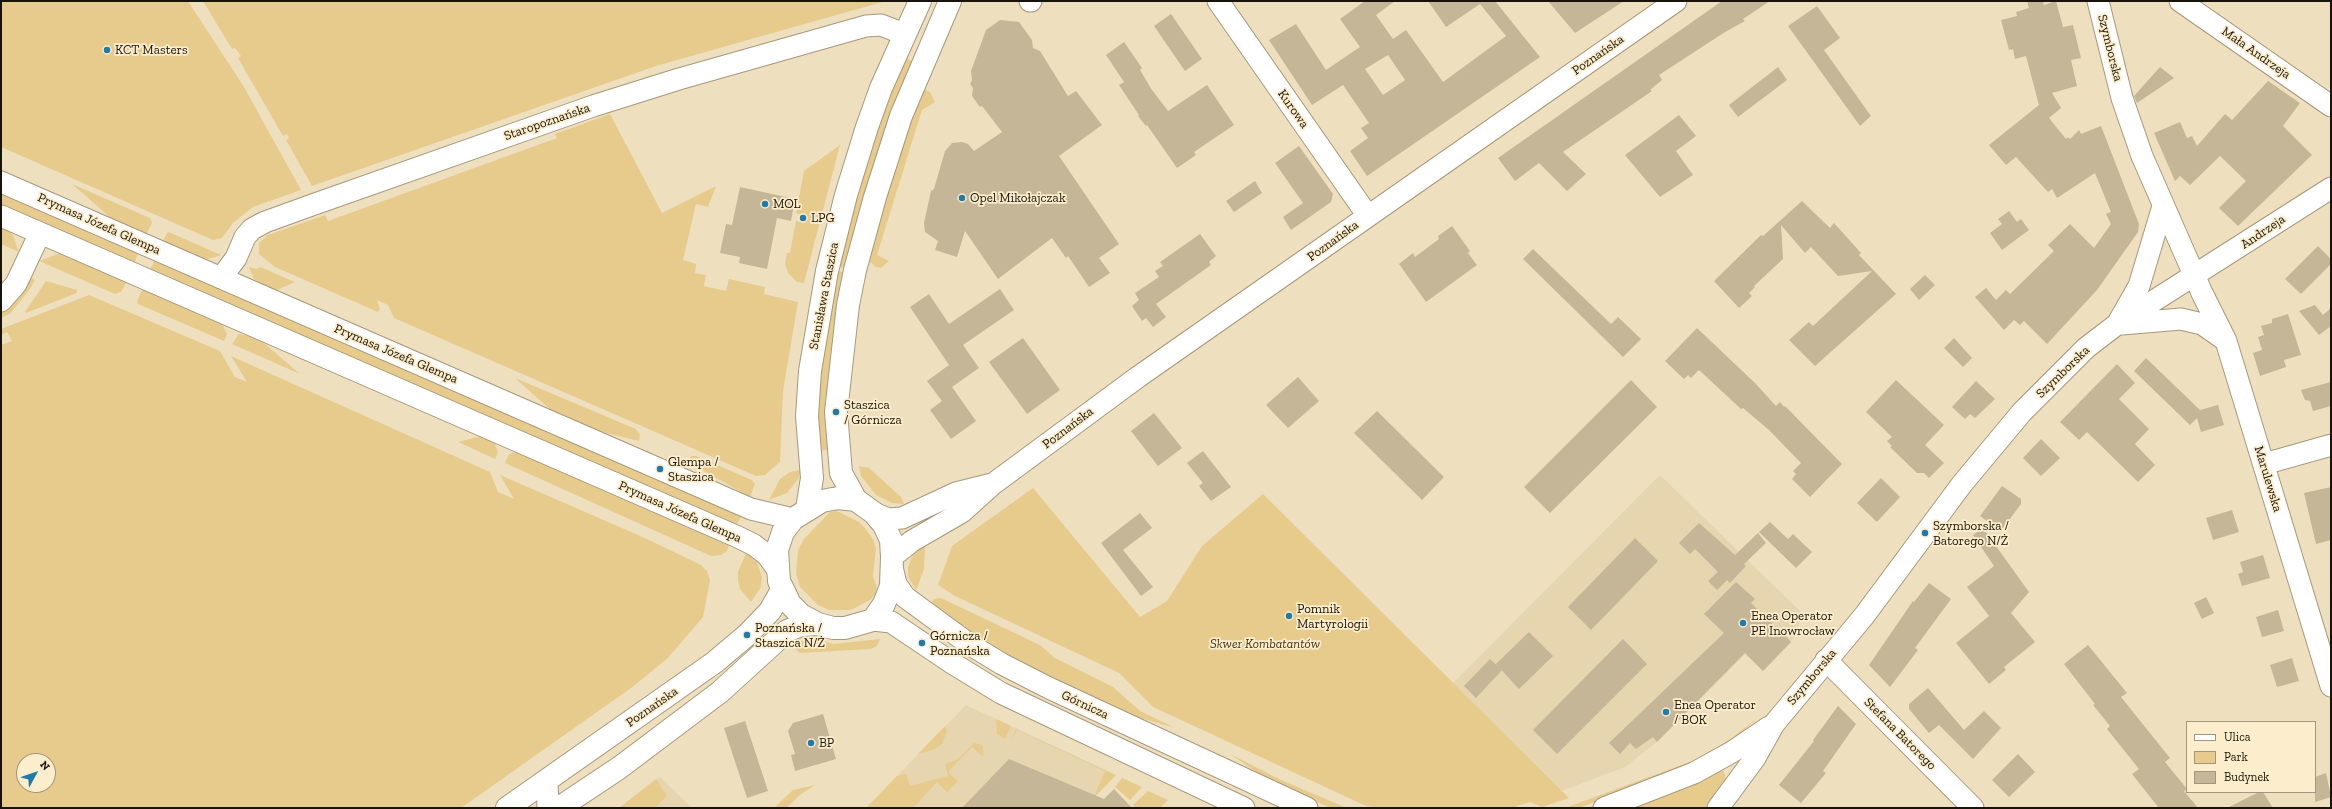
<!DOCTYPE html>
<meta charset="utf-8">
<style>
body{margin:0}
#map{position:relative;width:2332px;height:809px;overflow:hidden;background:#eee0bf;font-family:"Zilla Slab",serif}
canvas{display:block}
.frame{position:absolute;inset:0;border:2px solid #181308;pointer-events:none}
.legend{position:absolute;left:2186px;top:721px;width:130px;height:72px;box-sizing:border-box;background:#fcedcc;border:1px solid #a1967e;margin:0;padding:5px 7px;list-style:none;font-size:12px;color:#181308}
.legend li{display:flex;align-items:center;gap:8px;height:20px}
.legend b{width:20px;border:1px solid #a1967e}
.north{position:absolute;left:16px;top:753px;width:40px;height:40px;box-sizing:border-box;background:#fcedcc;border:1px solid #a1967e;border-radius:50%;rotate:50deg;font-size:11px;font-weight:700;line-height:16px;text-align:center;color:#181308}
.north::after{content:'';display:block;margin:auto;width:14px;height:18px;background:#217ba9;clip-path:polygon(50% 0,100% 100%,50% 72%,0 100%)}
</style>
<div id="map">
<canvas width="2332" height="809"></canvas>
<div class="frame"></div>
<ul class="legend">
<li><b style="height:5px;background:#fff"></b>Ulica</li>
<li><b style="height:11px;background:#e6cb8d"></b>Park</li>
<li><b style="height:11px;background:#c4b697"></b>Budynek</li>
</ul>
<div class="north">N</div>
</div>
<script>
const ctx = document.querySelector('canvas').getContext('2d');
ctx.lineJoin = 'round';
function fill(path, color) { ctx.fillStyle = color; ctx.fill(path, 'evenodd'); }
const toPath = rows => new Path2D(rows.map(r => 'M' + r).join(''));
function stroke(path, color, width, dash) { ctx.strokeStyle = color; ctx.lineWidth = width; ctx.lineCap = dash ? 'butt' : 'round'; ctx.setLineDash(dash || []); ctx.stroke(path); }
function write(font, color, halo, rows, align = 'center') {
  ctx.font = font + ' "Zilla Slab",serif'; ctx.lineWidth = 3.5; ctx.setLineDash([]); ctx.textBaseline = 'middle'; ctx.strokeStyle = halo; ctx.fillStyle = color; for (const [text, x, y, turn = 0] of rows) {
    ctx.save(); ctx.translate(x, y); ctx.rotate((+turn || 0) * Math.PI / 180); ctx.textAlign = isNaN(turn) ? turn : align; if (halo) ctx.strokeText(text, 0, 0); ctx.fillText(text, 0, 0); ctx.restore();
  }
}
fill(toPath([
 [1660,475,1803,614,1791,642,1763,671,1745,654,1657,742,1625,767,1562,791,1453,683],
 [966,705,1116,775,1084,808,866,808],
 [660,777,692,808,619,808]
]), '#e6d5ae');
fill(toPath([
 [1,1,188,1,244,87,301,190,253,207,233,223,222,238,213,240,1,147],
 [203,1,886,1,656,66,312,186,286,140,289,138,287,134,283,136,238,58,241,56,235,48,232,49],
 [905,57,913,62,847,269,837,266,862,176,888,99],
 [926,90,930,92,935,102,922,110,877,255,889,261,881,268,876,267,868,260,885,199,921,92],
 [610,114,662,213,716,186,708,207,696,204,683,260,696,264,695,273,706,275,704,286,726,291,729,279,765,287,764,294,798,302,783,391,780,462,765,475,756,476,394,318,388,305,377,300,380,309,378,312,275,267,259,254,259,243,268,235,325,215,328,221,557,138,555,134],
 [840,145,804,283,797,282,788,273,785,263,787,253,790,253,796,221,805,223,807,216,796,213,804,171],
 [72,184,150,218,152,223,146,235,112,219],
 [1,192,139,252,134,264,1,205],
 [1,226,8,230,13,235,19,252,1,244],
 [168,232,171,233,221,255,208,259,200,258,162,242],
 [61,253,127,281,121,292,115,294,39,261],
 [155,259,741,516,736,527,150,270],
 [249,267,257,269,260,267,295,282,275,291,254,279],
 [837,271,845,272,828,450,818,451,817,408,820,357],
 [29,277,35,280,30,289,11,313,1,318,1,310],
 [46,281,77,290,77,293,26,313,25,312],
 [143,288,221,322,227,334,224,341,138,304,137,301],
 [89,295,220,351,235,377,247,382,231,356,490,472,498,492,514,499,500,475,645,538,701,565,707,571,710,580,703,617,668,658,631,688,461,808,1,808,1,345,12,341,7,332,1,335,1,329],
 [24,761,48,761,48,785,24,785],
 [239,334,258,338,300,374,232,344],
 [515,378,636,429,640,435,639,441,602,432,552,411],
 [481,436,495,444,498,452,495,459,458,442],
 [516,452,523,452,729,544,727,551,721,555,711,556,505,463,509,454],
 [691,456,696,456,752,480,755,484,750,497,688,462],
 [859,466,869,468,901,497,904,504,892,503,876,495,861,476],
 [800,470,799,478,787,493,769,500,780,479,790,472],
 [1033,488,1140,617,1167,601,1202,546,1263,494,1569,798,1542,807,1530,802,1517,806,1516,808,1379,808,1366,806,1153,707,1119,673,955,596,938,585,952,546],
 [837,511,859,522,865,528,873,539,876,549,873,576,877,589,875,595,870,600,851,610,829,610,818,605,800,587,796,574,798,550,804,539,830,512],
 [925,546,924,569,916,591,908,576,908,567,915,550],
 [746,553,757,562,762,577,761,587,751,602,740,589,738,581,738,572],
 [941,598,1040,645,1055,658,1113,687,1140,711,1175,728,1130,715,1006,655,973,635,930,604,934,599],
 [812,639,834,644,880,639,877,646,871,649,799,653,791,643],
 [1761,715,1731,741,1696,762,1579,808,1565,808,1695,760,1729,740],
 [996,719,1011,726,1005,739,997,734],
 [945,726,947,731,942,744,933,750,918,754],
 [1016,729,1116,775,1084,808,1094,796,1105,771,1017,730,1011,742],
 [974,743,982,745,984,754,982,756,972,747,948,772,958,781,947,792,937,782,913,808,866,808,897,776,906,774,910,786,948,776,945,764,958,759],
 [1230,754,1281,780,1347,808,1331,808,1300,795,1268,780],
 [1719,770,1724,771,1726,779,1707,808,1630,808],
 [1122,778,1142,787,1130,800,1115,787],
 [656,779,667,796,655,808,619,808],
 [815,785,800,795,786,808,774,808,793,790],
 [1148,791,1168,800,1160,808,1136,808,1133,805]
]), '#e6cb8d');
fill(toPath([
 [1365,1,1395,1,1376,15,1393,39,1406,30,1443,82,1506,36,1480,4,1446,27,1428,1,1495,1,1540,57,1367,176,1350,151,1368,138,1361,128,1369,123,1343,85,1312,105,1269,40,1296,24,1326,70,1360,47,1340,19],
 [1388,55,1405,80,1383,95,1365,69],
 [1548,1,1624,1,1575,33],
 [1722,1,1770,1,1743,19,1745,21,1725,32,1659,75,1662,80,1650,90,1652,91,1563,152,1586,174,1567,191,1539,163,1515,181,1498,158],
 [2027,1,2043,1,2044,5,2056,1,2063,27,2073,25,2081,58,2071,60,2077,86,2052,93,2061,108,2049,118,2066,139,2068,137,2070,139,2079,130,2081,134,2101,126,2139,224,2138,232,2097,290,2047,344,2024,321,2020,325,2014,320,2004,330,1975,297,1986,288,1996,300,2006,290,2010,294,2054,251,2048,245,2070,224,2094,248,2111,224,2106,214,2111,212,2095,173,2057,198,2052,189,2048,192,2016,157,2006,165,1989,145,2039,105,2026,56,2015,59,2013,49,2009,50,2001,20,2017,16,2016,12,2029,8],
 [1817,6,1840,38,1824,50,1871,116,1860,126,1788,26],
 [1171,14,1202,59,1185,71,1154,26],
 [1000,20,1019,22,1032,40,1033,48,1040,51,1068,96,1076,91,1102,125,1059,156,1119,244,1099,258,1110,273,1089,287,1068,256,1066,258,1052,238,998,279,965,231,957,257,935,250,938,241,925,232,924,223,931,191,934,189,945,151,952,143,962,142,968,144,974,151,1002,132,982,106,980,107,972,96,973,88,970,84,972,80,971,71,986,30],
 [1124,42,1142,68,1140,70,1152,90,1168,111,1207,85,1234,125,1194,152,1196,155,1177,168,1147,125,1146,126,1138,116,1139,115,1119,85,1124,82,1106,55],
 [1778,67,1787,80,1738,117,1729,105],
 [2160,67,2174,78,2137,103,2134,96],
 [2268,81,2300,103,2283,126,2312,155,2238,226,2219,208,2246,181,2220,156,2190,185,2180,176,2175,181,2154,133,2180,122,2187,138,2192,136,2197,146,2225,114,2232,120],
 [1679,115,1696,136,1676,151,1693,175,1660,197,1625,155],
 [1299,146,1333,194,1331,202,1291,230,1283,217,1303,203,1275,163],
 [1255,181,1262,193,1234,212,1226,201],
 [740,187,795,199,791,221,777,218,767,269,739,263,740,257,720,253,726,224,732,225],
 [1802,201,1830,228,1834,223,1861,253,1859,255,1896,294,1815,366,1789,340,1809,322,1813,326,1872,271,1838,276,1811,247,1805,253,1781,225,1783,259,1754,286,1755,287,1749,293,1752,296,1739,308,1714,281,1761,235,1763,236],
 [2009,211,2017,222,2021,219,2029,230,2002,250,1990,233,2002,224,1998,219],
 [1452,226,1470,251,1468,253,1477,265,1426,302,1399,264,1413,253,1415,257,1439,239,1438,236],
 [1200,234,1216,256,1209,262,1211,265,1156,304,1166,317,1153,327,1146,318,1142,321,1132,306,1139,300,1135,293,1159,277,1155,271,1163,266,1160,262],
 [2318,246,2331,259,2331,264,2301,294,2285,279],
 [1533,249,1611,324,1618,317,1641,339,1623,357,1523,259],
 [1925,275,1935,285,1919,300,1910,289],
 [1000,289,1014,310,963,345,979,368,952,387,976,421,951,439,930,410,942,401,927,381,949,365,910,307,929,294,949,324],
 [2315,305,2323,315,2331,308,2331,326,2319,335,2299,311],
 [2288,314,2301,355,2284,360,2286,367,2260,376,2253,353,2262,350,2258,337,2264,335,2261,326,2272,323,2272,319],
 [1697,328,1756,384,1776,406,1780,402,1784,407,1785,406,1842,464,1810,497,1792,479,1796,474,1793,471,1801,463,1769,430,1743,408,1741,409,1699,370,1691,378,1688,375,1684,379,1665,361],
 [1023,338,1060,390,1027,414,989,362],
 [1954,338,1972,358,1963,367,1944,348],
 [2146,358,2200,410,2218,405,2224,425,2201,432,2197,418,2190,425,2134,371],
 [2117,364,2135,383,2119,399,2149,429,2135,444,2155,465,2138,482,2087,432,2079,440,2060,422],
 [1298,377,1319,401,1288,428,1266,405],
 [1631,380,1657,407,1550,513,1524,487],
 [1896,380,1944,425,1925,445,1944,463,1929,478,1924,473,1917,473,1890,447,1892,446,1887,441,1892,437,1866,412],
 [1976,381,1995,399,1975,418,1970,414,1965,419,1952,407],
 [2331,382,2331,406,2313,411,2310,401,2305,400,2301,390],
 [1377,411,1444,477,1422,500,1354,433],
 [1154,413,1182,448,1158,466,1131,431],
 [2041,439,2060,458,2041,476,2023,458],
 [1203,451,1231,487,1211,501,1199,486,1203,483,1187,463],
 [1881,478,1900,497,1877,522,1857,503],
 [2002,486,2021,499,2021,504,2001,531,1980,516],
 [2331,487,2331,540,2316,544,2304,493],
 [2232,510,2239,532,2213,540,2206,518],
 [1140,513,1152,528,1123,550,1153,587,1141,596,1101,543],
 [1770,522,1788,539,1793,534,1812,552,1796,568,1759,532],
 [1699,523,1735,555,1758,533,1766,543,1744,564,1746,566,1730,583,1727,580,1717,590,1708,581,1718,572,1695,549,1690,554,1679,543],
 [1983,528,2029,592,2011,613,2035,642,2004,667,2006,670,1989,684,1956,643,1989,616,1967,587,1994,566,1973,535],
 [1635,538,1658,561,1591,630,1568,607],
 [2263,555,2270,578,2242,586,2238,574,2243,572,2240,562],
 [1736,582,1755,599,1751,603,1791,642,1763,671,1745,653,1657,742,1653,737,1636,749,1630,743,1620,754,1609,743,1724,633,1704,614],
 [1929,583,1951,599,1915,648,1918,650,1890,687,1869,665,1913,601,1914,602],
 [2206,597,2214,613,2202,619,2194,603],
 [2278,610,2284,631,2262,637,2256,617],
 [1529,632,1553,656,1519,689,1496,664],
 [1623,639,1647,664,1557,754,1533,730],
 [2088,645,2127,693,2121,697,2170,758,2165,762,2187,789,2184,791,2198,808,2159,808,2132,774,2139,769,2107,729,2110,726,2093,705,2095,704,2064,664],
 [2292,658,2299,681,2277,687,2270,665],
 [1490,659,1502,670,1476,698,1464,686],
 [1928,688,1964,730,1984,711,2001,728,1973,759,1939,725,1929,733,1909,709,1909,704],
 [1838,706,1856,724,1823,771,1826,773,1801,803,1779,785,1814,741,1813,740],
 [823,714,836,759,795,771,791,755,795,754,788,731,793,723],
 [745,721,768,791,747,798,724,728],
 [2018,754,2035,772,2009,797,1992,780],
 [1009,759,1104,799,1114,789,1132,808,962,808],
 [2326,773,2331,797,2315,802,2315,777],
 [2259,792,2263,792,2273,808,2227,808]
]), '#c4b697');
const minor = toPath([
 [1030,1,1031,1],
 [1218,1,1368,216],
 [2098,1,2122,98,2142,156,2202,293,2226,341,2331,686],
 [2180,1,2331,106],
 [1,182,751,509,793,519],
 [1,216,738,537,754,545,767,555,778,570],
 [221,278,236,258,245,237,252,229,265,222,312,205,593,106,679,79,866,26,881,25,904,34],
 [1,301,16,284,40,233],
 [2119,321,2139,286,2163,206],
 [2122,324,2181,319,2202,324,2225,340],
 [2264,464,2331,445],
 [874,513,888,519,902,518,956,493,992,484],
 [892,557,912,541,962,512,993,484,1138,377,1676,1],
 [892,567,896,584,905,597,969,644,1002,664,1049,688,1307,808],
 [873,620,891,622,952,663,1001,693,1244,808],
 [1826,660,1973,808],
 [547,780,548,808],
 [1604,808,1694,773,1732,752,1769,727],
 [1718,808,1755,758,1774,724,1864,616,1962,484,2022,412,2086,348,2116,325,2331,188]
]);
const major = toPath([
 [838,498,856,500,874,513,884,525,891,540,892,557,891,586,884,604,873,620,845,628,833,628,818,624,801,615,790,604,779,581,777,550,783,532,793,519,822,501,838,498],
 [856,500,841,473,836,412,848,305,855,270,875,197,901,116,950,1],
 [807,509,812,478,807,416,810,371,827,271,846,195,867,127,881,88,920,1],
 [507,808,715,662,747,635,770,611,782,590],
 [559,808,619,768,720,692,787,631,801,625,818,624]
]);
stroke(minor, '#a6987a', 23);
stroke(major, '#a6987a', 24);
stroke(minor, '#fff', 21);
stroke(major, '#fff', 22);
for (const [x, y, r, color] of [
 [107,50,4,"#217ba9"],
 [962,198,4,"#217ba9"],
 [765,204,4,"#217ba9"],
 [803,218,4,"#217ba9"],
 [836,412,4,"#217ba9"],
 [660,469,4,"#217ba9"],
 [1925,533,4,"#217ba9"],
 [1289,616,4,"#217ba9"],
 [1743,623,4,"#217ba9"],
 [747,635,4,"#217ba9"],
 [922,643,4,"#217ba9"],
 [1666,712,4,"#217ba9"],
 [811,743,4,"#217ba9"]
]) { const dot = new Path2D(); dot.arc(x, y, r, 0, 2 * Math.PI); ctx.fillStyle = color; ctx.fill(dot); stroke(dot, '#fcedcc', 1.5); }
write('13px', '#181308', '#fcedcc', [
 ["Szymborska",2110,48,76],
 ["Mała Andrzeja",2256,53,35],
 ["Poznańska",1598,55,-35],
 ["Kurowa",1293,109,55],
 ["Staropoznańska",547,122,-19],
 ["Prymasa Józefa Glempa",99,224,24],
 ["Andrzeja",2263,232,-34],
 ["Poznańska",1333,241,-36],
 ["Stanisława Staszica",824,296,-79],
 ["Prymasa Józefa Glempa",396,354,23],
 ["Szymborska",2063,372,-44],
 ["Poznańska",1068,428,-37],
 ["Marulewska",2268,479,73],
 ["Prymasa Józefa Glempa",680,512,24],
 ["Szymborska",1812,677,-50],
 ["Górnicza",1085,705,25],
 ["Poznańska",652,707,-35],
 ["Stefana Batorego",1900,734,45]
]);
write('13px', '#181308', '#fcedcc', [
 ["KCT Masters",115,50],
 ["Opel Mikołajczak",970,198],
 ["MOL",773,204],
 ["LPG",811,218],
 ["Staszica",844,405],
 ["/ Górnicza",844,420],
 ["Glempa /",668,462],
 ["Staszica",668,477],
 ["Szymborska /",1933,526],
 ["Batorego N/Ż",1933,541],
 ["Pomnik",1297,609],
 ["Martyrologii",1297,624],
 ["Enea Operator",1751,616],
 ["PE Inowrocław",1751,631],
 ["Poznańska /",755,628],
 ["Staszica N/Ż",755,643],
 ["Górnicza /",930,636],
 ["Poznańska",930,651],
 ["Enea Operator",1674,705],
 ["/ BOK",1674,720],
 ["BP",819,743]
], 'left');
write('italic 13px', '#413310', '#fcedcc', [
 ["Skwer Kombatantów",1265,644]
]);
</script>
